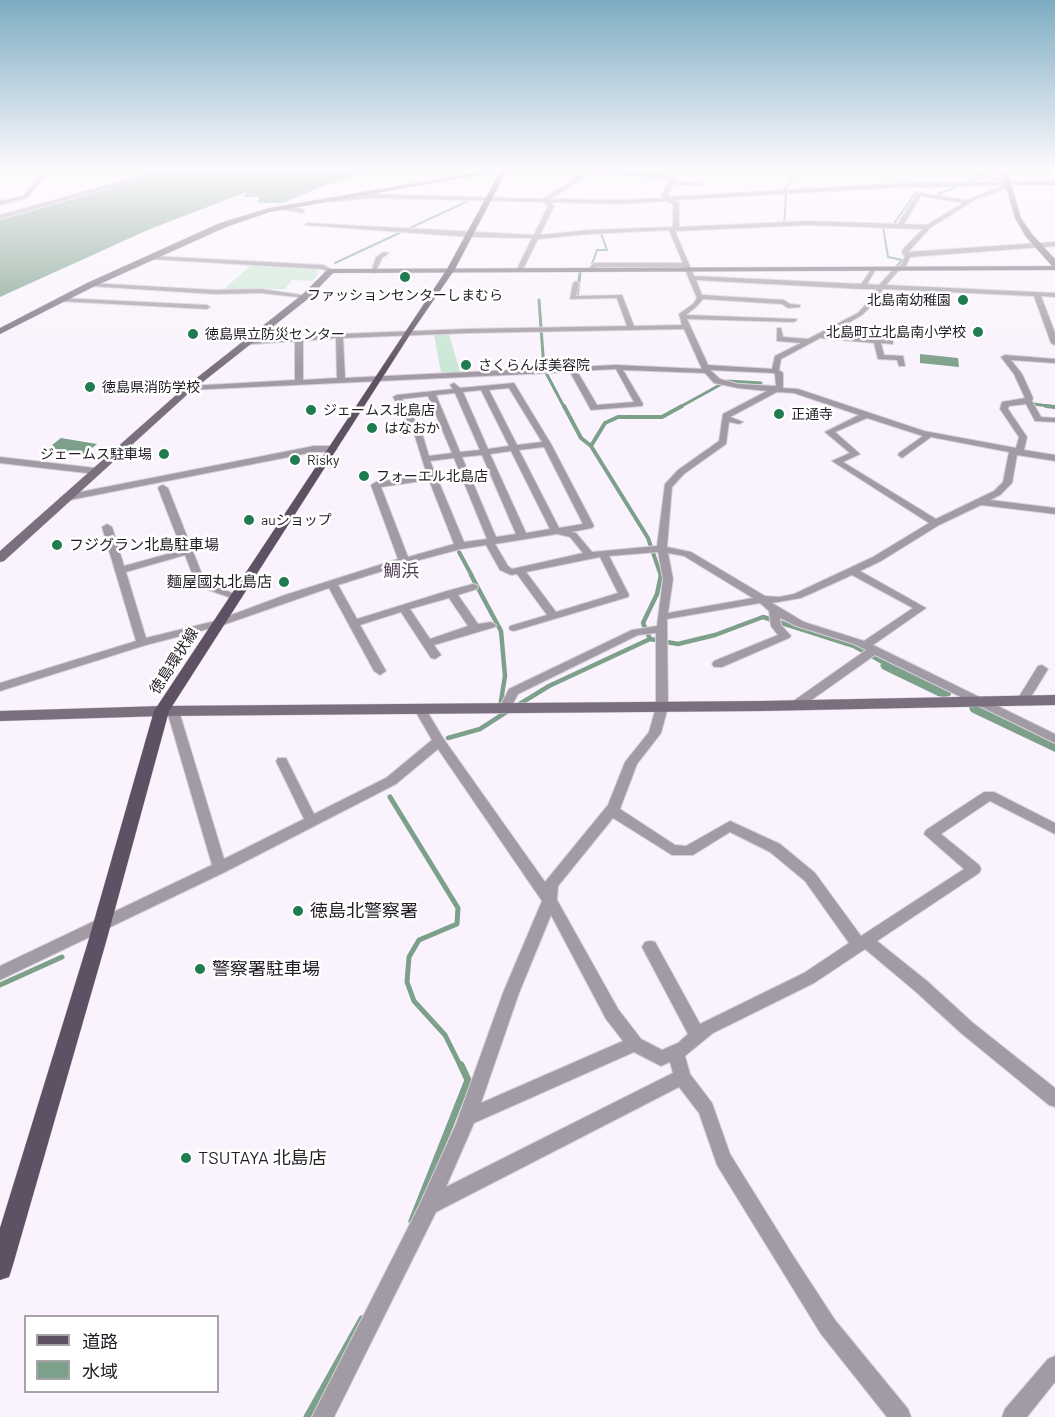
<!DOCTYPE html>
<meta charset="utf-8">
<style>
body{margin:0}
#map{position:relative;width:1055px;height:1417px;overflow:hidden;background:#faf3fd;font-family:Barlow,"Noto Sans JP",sans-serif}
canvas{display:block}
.legend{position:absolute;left:24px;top:1315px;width:195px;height:78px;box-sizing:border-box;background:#fff;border:2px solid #a6a4a7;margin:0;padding:8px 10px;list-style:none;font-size:18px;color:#211b23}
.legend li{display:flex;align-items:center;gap:12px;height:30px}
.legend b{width:30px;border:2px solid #a6a4a7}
</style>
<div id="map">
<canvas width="1055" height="1417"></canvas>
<ul class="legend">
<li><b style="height:8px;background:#5e5163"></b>道路</li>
<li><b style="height:16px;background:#7da08a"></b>水域</li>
</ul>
</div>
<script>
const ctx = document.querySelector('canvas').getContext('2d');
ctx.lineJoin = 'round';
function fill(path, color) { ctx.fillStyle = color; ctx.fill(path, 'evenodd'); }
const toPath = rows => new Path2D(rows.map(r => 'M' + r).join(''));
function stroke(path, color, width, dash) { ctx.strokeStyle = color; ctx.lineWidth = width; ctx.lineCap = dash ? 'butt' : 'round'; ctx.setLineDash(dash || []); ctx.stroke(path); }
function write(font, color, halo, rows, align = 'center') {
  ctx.font = font + ' Barlow,"Noto Sans JP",sans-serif'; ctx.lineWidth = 5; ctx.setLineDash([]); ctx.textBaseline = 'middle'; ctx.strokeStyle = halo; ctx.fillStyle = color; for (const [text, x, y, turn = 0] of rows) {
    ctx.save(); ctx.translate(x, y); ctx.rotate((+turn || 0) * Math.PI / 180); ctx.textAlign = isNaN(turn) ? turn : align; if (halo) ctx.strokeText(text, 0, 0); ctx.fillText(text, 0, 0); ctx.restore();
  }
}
fill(toPath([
 [250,266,307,267,318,271,318,275,312,281,292,280,285,289,224,289],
 [449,334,460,372,441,372,434,335]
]), '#c8e7d4');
fill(toPath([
 [173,170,374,170,320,187,283,203,264,203,257,202,260,197,243,197,247,192,150,229,0,297,0,220],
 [920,354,958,358,959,367,920,363],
 [61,438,97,444,85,454,48,448]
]), '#7da08a');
stroke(toPath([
 [938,194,984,176,955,170],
 [780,223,784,223,786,198,784,190,798,170],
 [335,263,468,201],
 [592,264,597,250,607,250,601,233],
 [896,267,902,260,888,257,883,227,891,228,916,192,931,195]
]), '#7da08a', 2);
stroke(toPath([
 [577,297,580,273],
 [539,300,544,369,564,407],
 [1034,404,1055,407],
 [680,407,727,381,761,383]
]), '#7da08a', 3);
stroke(toPath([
 [564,406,581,438,591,446],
 [1046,406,1055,407],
 [459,552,472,576],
 [661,576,648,538,591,446,605,423,618,417,662,417,682,406]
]), '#7da08a', 4);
stroke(toPath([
 [471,575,501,631,505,676,500,707],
 [650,639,678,644,715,635,763,617,854,646,888,665],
 [518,705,549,686,650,639,643,623,657,594,661,575],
 [448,738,480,729,508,711]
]), '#7da08a', 4.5);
stroke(toPath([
 [390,797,458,908,457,924,419,940,409,957,407,982,414,1001,445,1035,461,1067],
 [0,985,62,957]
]), '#7da08a', 5);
stroke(toPath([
 [412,1221,468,1080,461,1065],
 [307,1417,362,1319]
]), '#7da08a', 7);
fill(toPath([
 [888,660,950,688,952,692,950,696,944,697,938,696,882,669,880,665,888,660],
 [977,702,1055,739,1055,752,971,712,969,708,971,704,977,702]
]), '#7da08a');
const street = toPath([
 [0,170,26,170,0,172,0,170],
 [46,170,51,170,27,198,0,205,0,201,23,196,46,170],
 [163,170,171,170,0,219,0,215,163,170],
 [506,170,516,170,503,173,501,172,506,170],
 [564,170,673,175,676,177,674,181,703,184,700,186,673,184,668,195,669,197,885,184,1055,181,1055,185,1010,185,1010,187,976,199,930,228,908,252,1055,242,1055,246,910,257,905,268,898,271,886,285,1055,293,1055,297,1041,296,1055,333,1055,345,1051,343,1034,296,883,289,873,304,862,315,827,335,893,340,893,344,881,343,884,355,903,356,905,366,899,366,897,360,878,359,874,343,820,338,781,359,779,370,783,373,783,388,798,389,924,431,1016,448,1019,437,1000,409,1002,402,1025,398,1014,374,1001,357,1005,355,1055,359,1055,363,1011,360,1022,374,1033,398,1032,401,1041,417,1055,418,1055,422,1035,421,1026,404,1009,406,1008,409,1027,437,1024,450,1055,455,1055,461,1017,455,1012,483,1000,495,990,500,1055,508,1055,514,981,505,939,525,881,561,860,571,926,608,873,645,1055,734,1055,743,875,655,800,708,792,708,790,705,792,702,866,650,854,644,796,626,780,618,781,625,791,636,789,638,722,667,714,667,712,664,714,661,778,635,771,626,769,611,760,603,667,619,668,707,661,733,637,764,620,809,675,845,686,846,730,821,780,844,815,873,861,936,964,869,924,834,926,830,984,792,994,792,1055,823,1055,834,990,801,941,834,979,865,981,869,979,873,877,941,927,981,973,1023,1055,1088,1055,1107,1049,1105,961,1033,915,991,865,949,814,983,713,1033,685,1056,690,1074,712,1103,730,1154,792,1254,835,1320,908,1409,911,1417,887,1417,821,1334,717,1165,699,1113,679,1087,436,1212,334,1417,312,1417,419,1206,456,1124,503,993,542,901,438,749,396,784,225,872,0,980,0,966,212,865,167,711,169,708,177,708,179,711,224,859,304,819,276,761,278,758,286,758,314,814,386,778,432,740,414,709,420,705,424,706,443,738,545,882,608,805,625,762,649,732,656,707,656,633,638,635,518,694,509,711,505,712,499,708,509,689,632,630,657,626,663,579,658,552,609,556,629,595,628,597,514,631,510,630,509,628,510,626,547,615,517,574,511,575,500,570,486,545,461,549,408,563,338,585,357,619,447,591,473,584,477,585,478,587,477,589,458,595,478,624,491,622,496,625,495,627,434,645,441,655,435,659,431,658,401,612,360,625,386,671,380,675,374,671,329,588,223,625,146,645,0,691,0,683,136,641,102,527,107,524,112,527,124,566,182,550,158,488,160,486,163,485,168,488,205,582,242,597,237,600,197,586,185,555,126,572,146,638,215,621,285,595,398,559,371,485,376,482,427,475,413,430,393,397,397,395,453,389,450,385,454,383,460,388,514,383,551,444,594,526,592,528,571,532,576,533,592,552,657,546,665,484,678,470,719,441,723,414,767,391,738,388,714,383,705,373,623,370,643,404,642,406,591,410,570,372,189,390,185,388,189,386,295,380,295,341,241,345,241,341,244,341,339,334,467,329,627,326,617,298,570,299,573,283,576,281,579,283,576,296,622,295,634,326,682,325,679,314,693,304,697,298,684,267,596,267,593,270,588,269,594,263,683,263,669,230,589,234,538,239,523,269,520,271,517,269,532,238,470,237,304,225,307,223,534,235,548,206,544,202,373,198,332,202,329,200,373,194,542,199,574,180,581,172,564,170],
 [586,173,670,178,662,195,664,198,618,200,550,199,578,182,586,173],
 [1005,185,967,200,917,193,898,224,809,221,679,227,679,203,674,200,885,188,1005,185],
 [921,196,963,203,927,225,904,224,921,196],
 [666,201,673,204,673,227,589,230,540,235,554,206,550,202,618,204,666,201],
 [809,225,923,229,903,249,902,253,905,256,900,266,894,269,879,285,867,284,876,269,873,267,861,284,694,276,675,231,809,225],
 [696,280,862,289,876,289,868,302,858,313,808,339,783,337,781,328,777,328,777,341,801,343,775,356,772,369,708,365,687,319,794,322,797,320,796,319,686,315,697,306,703,299,782,304,788,308,800,307,800,305,790,304,784,300,702,295,696,280],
 [684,329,702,369,616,365,345,378,343,338,467,333,684,329],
 [336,338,337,378,303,380,303,341,336,338],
 [616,369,634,402,597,405,577,371,616,369],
 [710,370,773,373,775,374,776,386,738,384,720,379,710,370],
 [509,388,542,442,517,445,489,390,509,388],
 [481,390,509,446,488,449,463,392,481,390],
 [777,392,794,393,859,415,825,432,850,453,832,461,929,523,873,557,794,594,779,597,765,596,691,552,667,547,672,487,684,474,726,444,729,422,739,424,743,422,730,417,777,392],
 [455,393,480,450,460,452,436,395,455,393],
 [428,396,452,453,429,456,421,430,402,399,428,396],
 [867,418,923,436,899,453,898,455,902,458,931,437,1009,452,1003,482,994,491,936,519,843,462,860,454,835,432,867,418],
 [544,447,583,524,559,528,519,450,544,447],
 [511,451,550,529,526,533,490,454,511,451],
 [482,455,516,534,496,537,462,457,482,455],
 [454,458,487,539,464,542,430,461,454,458],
 [429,480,454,544,408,557,381,487,429,480],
 [557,534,570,537,583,553,512,569,508,566,495,544,557,534],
 [668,553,684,556,753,598,668,613,673,579,668,553],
 [600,557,618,593,556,612,526,572,600,557],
 [852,575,913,608,864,641,804,622,772,603,801,598,852,575],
 [449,598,468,626,430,639,410,609,449,598],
 [613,818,672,855,693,855,730,832,770,852,805,881,849,943,804,973,700,1024,655,942,650,941,645,942,642,947,688,1034,678,1043,662,1050,641,1039,618,1009,557,900,558,886,613,818],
 [551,915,606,1019,623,1041,481,1103,519,993,551,915],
 [634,1052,661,1066,670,1062,673,1073,446,1187,474,1123,634,1052],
 [959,170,968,170,1007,180,1004,182,959,170],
 [282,206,302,209,305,211,302,213,280,209,282,206],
 [384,252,389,253,382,258,375,273,371,273,376,257,384,252],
 [151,256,323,265,334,271,331,273,322,269,149,259,151,256],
 [90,283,215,290,261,289,309,296,306,298,261,293,215,294,88,286,87,285,90,283],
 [59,298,207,305,210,307,207,309,57,301,56,300,59,298],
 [314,446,333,446,337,449,333,452,314,452,65,501,60,498,65,495,314,446],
 [0,457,95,468,99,471,95,474,0,463,0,457],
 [1042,665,1048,669,1029,700,1027,703,1019,703,1017,700,1038,666,1042,665],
 [1055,1356,1055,1382,1027,1417,1002,1417,1005,1409,1048,1359,1055,1356]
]);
const secondary = toPath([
 [492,170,506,170,270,212,226,227,93,287,0,334,0,328,87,283,220,223,269,208,492,170],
 [1001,170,1007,170,1021,218,1032,234,1055,259,1055,270,333,273,309,298,190,392,4,561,0,562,0,551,184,388,303,294,328,269,1052,266,1026,237,1015,218,1001,170],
 [1055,695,1055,705,761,711,162,716,0,721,0,711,162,706,761,701,1055,695]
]);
const primary = toPath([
 [501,170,507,170,455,269,411,333,169,711,106,942,12,1268,9,1277,0,1280,0,1228,88,942,154,711,447,269,501,170]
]);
stroke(street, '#d7d0da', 2);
stroke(secondary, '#d7d0da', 1);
stroke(primary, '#d7d0da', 1);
fill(street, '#a29ba5');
fill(secondary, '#7a6f7e');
fill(primary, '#5e5163');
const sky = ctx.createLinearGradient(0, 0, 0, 368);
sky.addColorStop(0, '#7dacc2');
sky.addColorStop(0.46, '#fdfafe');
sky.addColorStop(1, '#fdfafe00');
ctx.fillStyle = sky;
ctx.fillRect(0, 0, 1055, 368);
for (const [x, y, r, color] of [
 [405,277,6,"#207b50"],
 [963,300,6,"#207b50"],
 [978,332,6,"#207b50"],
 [193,334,6,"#207b50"],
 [466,365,6,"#207b50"],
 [90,387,6,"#207b50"],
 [311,410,6,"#207b50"],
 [779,414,6,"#207b50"],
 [372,428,6,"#207b50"],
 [164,454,6,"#207b50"],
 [295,460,6,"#207b50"],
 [364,476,6,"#207b50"],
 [249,520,6,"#207b50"],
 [57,545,6,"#207b50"],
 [284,582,6,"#207b50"],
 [298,911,6,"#207b50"],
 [200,969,6,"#207b50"],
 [186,1158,6,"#207b50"]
]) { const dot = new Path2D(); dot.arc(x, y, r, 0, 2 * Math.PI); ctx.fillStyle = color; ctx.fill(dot); stroke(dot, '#fff', 2); }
write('14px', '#211b23', '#fff', [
 ["ファッションセンターしまむら",405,295,"center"],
 ["北島南幼稚園",951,300,"right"],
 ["北島町立北島南小学校",966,332,"right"],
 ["徳島県立防災センター",205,334],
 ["さくらんぼ美容院",478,365],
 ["徳島県消防学校",102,387],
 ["ジェームス北島店",323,410],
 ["正通寺",791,414],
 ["はなおか",384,428],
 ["ジェームス駐車場",152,454,"right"],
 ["Risky",307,460],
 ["フォーエル北島店",376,476],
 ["auショップ",261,520]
], 'left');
write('15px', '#211b23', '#fff', [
 ["フジグラン北島駐車場",69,545],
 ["麵屋國丸北島店",272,582,"right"]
], 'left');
write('15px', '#211b23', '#fff', [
 ["徳島環状線",174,661,-57]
]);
write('18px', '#534458', '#fff', [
 ["鯛浜",401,571]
]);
write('18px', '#211b23', '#fff', [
 ["徳島北警察署",310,911],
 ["警察署駐車場",212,969],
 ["TSUTAYA 北島店",198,1158]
], 'left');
</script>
